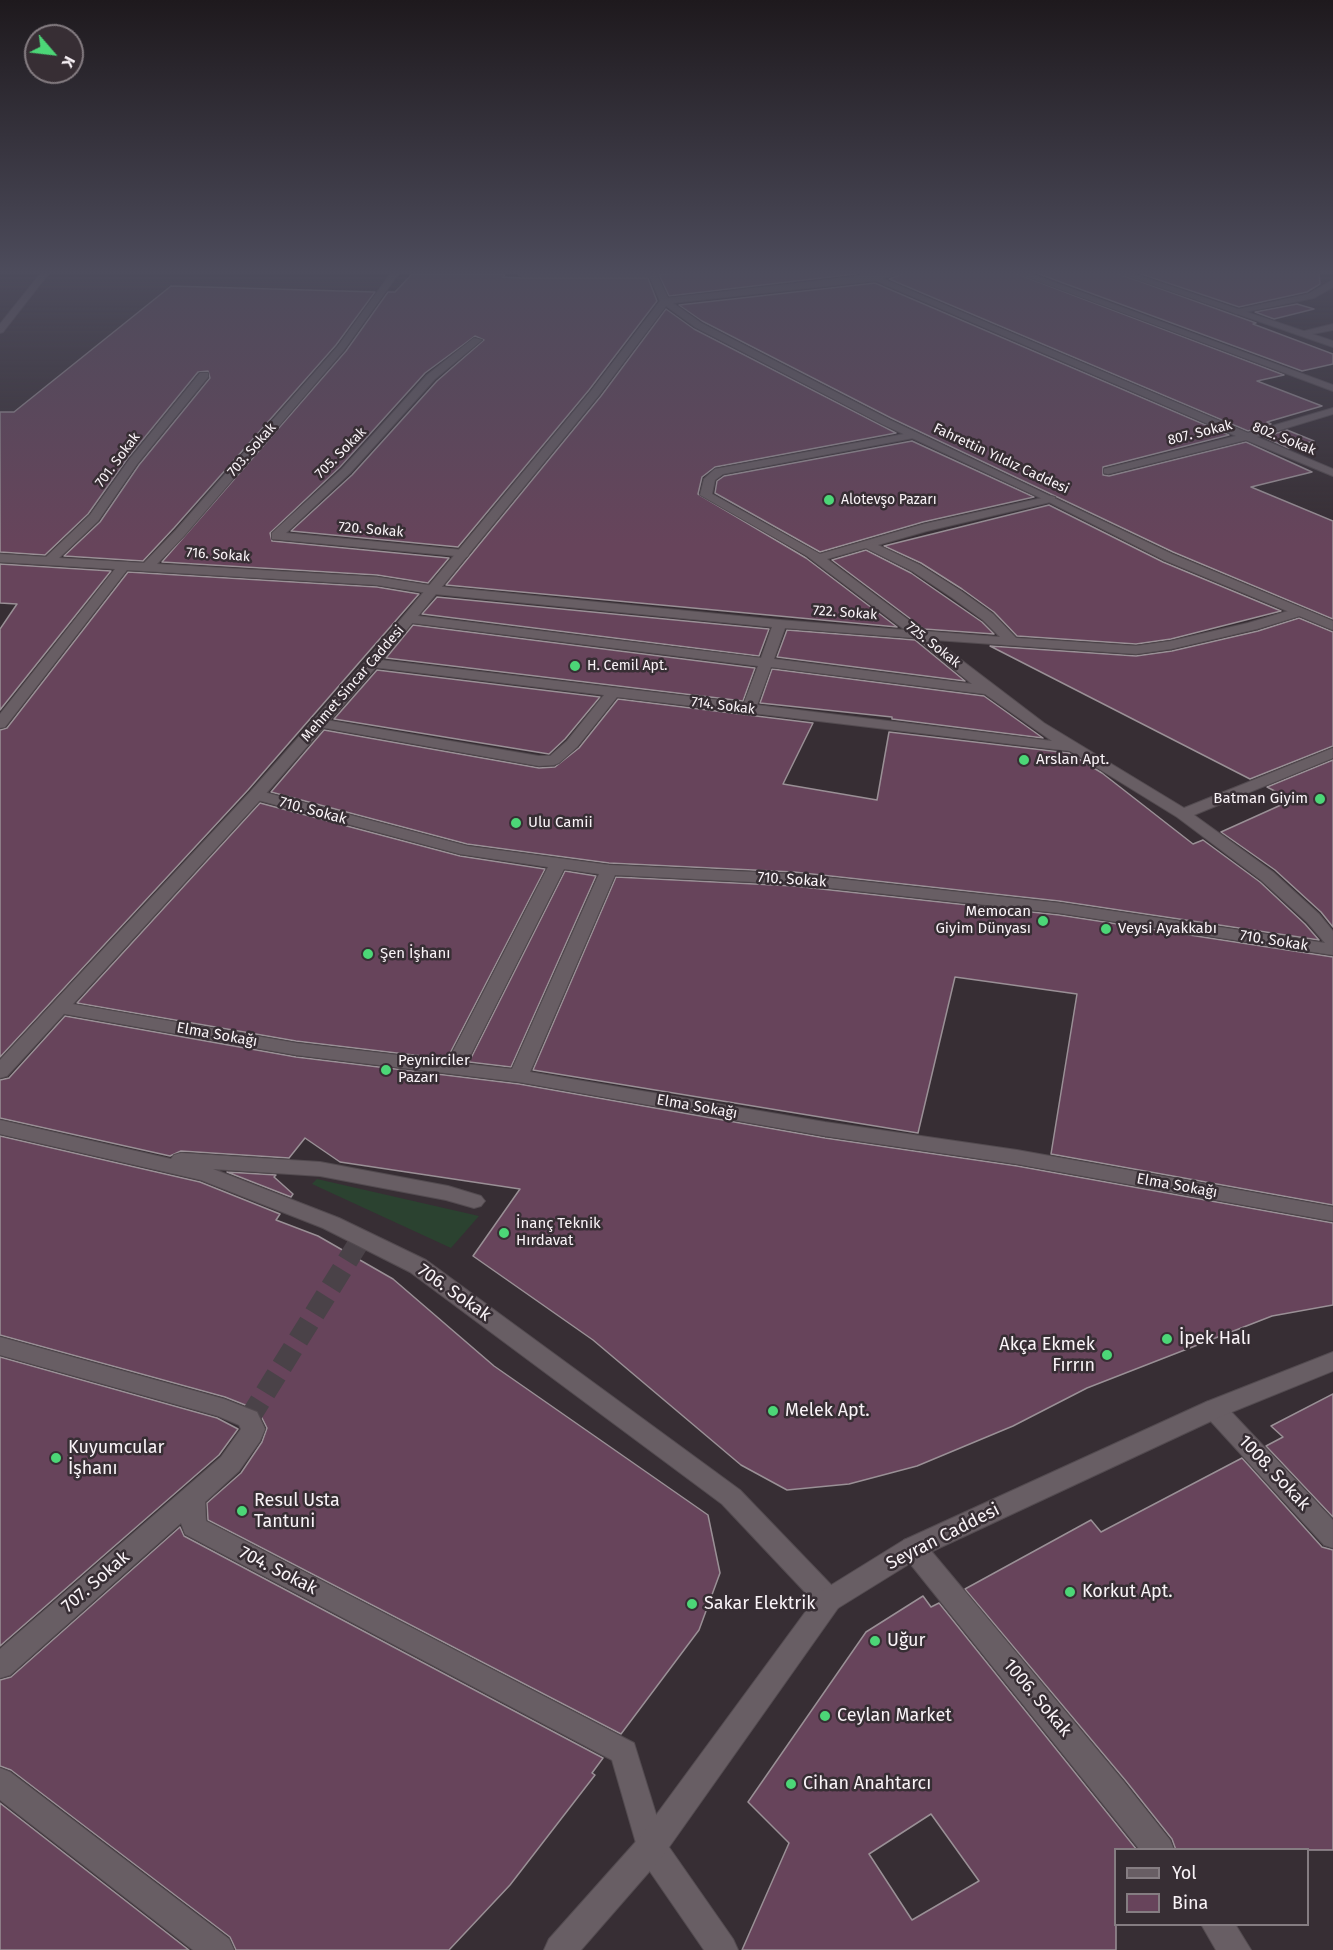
<!DOCTYPE html>
<meta charset="utf-8">
<style>
body{margin:0}
#map{position:relative;width:1333px;height:1950px;overflow:hidden;background:#372e34;font-family:"Fira Sans",sans-serif}
canvas{display:block}
.legend{position:absolute;left:1114px;top:1848px;width:195px;height:78px;box-sizing:border-box;background:#372e34;border:2px solid #857d82;margin:0;padding:8px 10px;list-style:none;font-size:18px;color:#f9f3f7}
.legend li{display:flex;align-items:center;gap:12px;height:30px}
.legend b{width:30px;border:2px solid #857d82}
.north{position:absolute;left:24px;top:24px;width:60px;height:60px;box-sizing:border-box;background:#372e34;border:2px solid #857d82;border-radius:50%;rotate:118deg;font-size:16px;font-weight:700;line-height:24px;text-align:center;color:#f9f3f7}
.north::after{content:'';display:block;margin:auto;width:21px;height:27px;background:#4cd677;clip-path:polygon(50% 0,100% 100%,50% 72%,0 100%)}
</style>
<div id="map">
<canvas width="1333" height="1950"></canvas>
<ul class="legend">
<li><b style="height:8px;background:#685e64"></b>Yol</li>
<li><b style="height:16px;background:#67445b"></b>Bina</li>
</ul>
<div class="north">K</div>
</div>
<script>
const ctx = document.querySelector('canvas').getContext('2d');
ctx.lineJoin = 'round';
function fill(path, color) { ctx.fillStyle = color; ctx.fill(path, 'evenodd'); }
const toPath = rows => new Path2D(rows.map(r => 'M' + r).join(''));
function stroke(path, color, width, dash) { ctx.strokeStyle = color; ctx.lineWidth = width; ctx.lineCap = dash ? 'butt' : 'round'; ctx.setLineDash(dash || []); ctx.stroke(path); }
function write(font, color, halo, rows, align = 'center') {
  ctx.font = font + ' "Fira Sans",sans-serif'; ctx.lineWidth = 5; ctx.setLineDash([]); ctx.textBaseline = 'middle'; ctx.strokeStyle = halo; ctx.fillStyle = color; for (const [text, x, y, turn = 0] of rows) {
    ctx.save(); ctx.translate(x, y); ctx.rotate((+turn || 0) * Math.PI / 180); ctx.textAlign = isNaN(turn) ? turn : align; if (halo) ctx.strokeText(text, 0, 0); ctx.fillText(text, 0, 0); ctx.restore();
  }
}
fill(toPath([
 [317,1179,479,1216,451,1248,312,1184]
]), '#2b4230');
const building = toPath([
 [673,273,856,273,856,274,669,296,659,275,673,273],
 [905,273,1015,273,1284,375,1257,381,1322,406,1267,422,1271,424,1248,431,889,279,905,273],
 [1036,273,1117,273,1256,323,1253,324,1333,354,1333,364,1302,371,1036,273],
 [1138,273,1319,273,1320,284,1307,292,1239,307,1138,273],
 [412,274,505,274,503,277,521,278,648,278,657,301,589,390,458,547,291,531,352,475,437,381,484,340,475,336,425,373,340,467,270,533,272,541,449,558,428,583,377,575,162,562,346,351,388,292,395,292,412,274],
 [875,283,1229,435,1103,467,1103,475,1109,476,1246,442,1312,472,1251,487,1333,521,1333,619,1173,552,891,418,702,321,679,305,875,283],
 [171,286,375,292,336,345,174,528,143,561,64,556,100,522,139,465,210,378,208,371,198,372,127,459,88,514,45,555,0,552,0,412,14,412,171,286],
 [1297,304,1314,309,1274,319,1255,312,1297,304],
 [666,309,694,329,896,433,715,467,702,477,698,494,806,558,897,627,446,585,601,396,666,309],
 [1287,430,1314,441,1288,448,1264,437,1287,430],
 [912,441,1034,497,923,522,820,552,715,493,717,481,724,476,912,441],
 [1049,505,1163,562,1281,611,1171,639,1136,644,1017,636,994,612,962,589,921,563,884,546,1049,505],
 [866,550,911,573,982,622,994,634,924,629,832,560,866,550],
 [0,564,111,571,0,710,0,629,17,604,0,603,0,564],
 [128,572,377,587,419,594,248,790,0,1057,0,730,7,728,128,572],
 [437,597,769,629,759,656,422,614,437,597],
 [1299,618,1333,632,1333,746,1250,779,990,646,1136,656,1172,651,1258,631,1299,618],
 [413,625,755,668,743,701,386,658,413,625],
 [787,630,915,640,965,681,777,657,787,630],
 [772,669,984,696,1043,738,892,719,892,717,760,703,772,669],
 [377,670,600,697,565,739,549,754,334,719,377,670],
 [618,699,813,723,783,784,877,800,889,732,1069,753,1102,773,1193,844,1203,840,1260,882,1305,924,1319,940,1059,901,794,872,609,863,467,844,271,792,324,730,539,768,555,767,579,748,618,699],
 [1333,760,1333,927,1321,912,1275,870,1221,832,1292,800,1267,787,1333,760],
 [260,803,460,856,545,869,447,1059,296,1041,77,1003,260,803],
 [565,871,596,876,511,1067,469,1062,565,871],
 [616,877,794,886,1059,915,1333,957,1333,1205,1051,1154,1077,994,955,977,918,1133,533,1070,616,877],
 [65,1016,296,1057,519,1084,825,1138,1017,1166,1333,1223,1333,1305,1272,1316,1087,1388,1013,1426,917,1466,849,1484,787,1490,741,1465,593,1340,473,1256,520,1189,340,1162,305,1138,289,1158,181,1151,170,1156,0,1118,0,1080,9,1078,65,1016],
 [0,1136,200,1182,280,1214,276,1220,318,1236,393,1279,494,1366,708,1515,720,1573,699,1630,621,1734,208,1520,207,1503,241,1473,262,1442,267,1428,258,1410,225,1397,0,1335,0,1136],
 [227,1172,276,1175,274,1177,293,1194,291,1197,227,1172],
 [0,1357,217,1418,238,1429,219,1455,0,1646,0,1357],
 [1333,1394,1333,1517,1266,1446,1283,1437,1271,1426,1333,1394],
 [1242,1458,1322,1547,1333,1550,1333,1850,1176,1850,1172,1839,1126,1781,965,1589,1091,1520,1101,1532,1242,1458],
 [180,1527,184,1536,603,1758,592,1773,595,1775,510,1885,449,1950,236,1950,230,1937,11,1770,0,1766,0,1680,11,1677,180,1527],
 [923,1596,931,1607,939,1603,1137,1850,1116,1850,1116,1950,742,1950,789,1843,748,1802,866,1632,923,1596],
 [931,1814,979,1881,912,1920,869,1854,931,1814],
 [0,1803,189,1950,0,1950,0,1803]
]);
fill(building, '#67445b');
stroke(building, '#9a9096', 1.5);
stroke(toPath([
 [249,1419,361,1239]
]), '#4a4248', 21, [21, 10]);
const street = toPath([
 [391,273,399,273,344,350,184,536,157,564,377,577,434,586,780,620,905,630,807,556,700,495,704,479,715,469,915,432,920,435,919,437,723,474,715,480,712,494,820,554,924,524,1051,496,1055,497,1055,501,927,531,878,545,920,565,961,591,993,614,1016,638,1136,646,1171,641,1248,623,1298,608,1305,612,1303,615,1257,629,1171,649,1136,654,935,640,1044,723,1184,808,1333,748,1333,758,1194,815,1273,872,1319,914,1333,931,1333,955,1059,913,794,884,615,875,530,1072,825,1122,1017,1150,1333,1207,1333,1221,1017,1164,825,1136,519,1082,296,1055,54,1012,52,1008,54,1004,61,1002,296,1043,448,1061,548,867,460,854,250,798,248,795,256,790,467,846,609,865,794,874,1059,903,1325,943,1307,922,1261,880,1177,817,1070,751,617,697,577,747,559,763,554,765,539,766,320,727,313,723,320,719,539,756,550,756,567,741,604,695,372,667,365,663,372,659,744,703,758,666,405,622,403,619,410,615,761,658,772,627,434,594,377,585,127,570,5,727,0,728,0,714,115,569,0,562,0,554,46,557,90,515,129,460,200,373,208,373,208,377,137,464,98,521,59,558,144,563,176,530,338,346,391,273],
 [866,548,912,571,951,597,983,620,1000,637,923,631,827,559,866,548],
 [785,628,916,638,972,684,774,659,785,628],
 [771,667,985,694,1052,741,757,705,771,667],
 [564,869,599,874,512,1069,466,1064,564,869],
 [517,273,656,273,652,276,521,276,517,273],
 [858,273,869,273,1248,433,1333,408,1333,414,1257,437,1333,469,1333,476,1246,440,1108,474,1104,473,1104,469,1236,436,858,273],
 [1017,273,1029,273,1333,385,1333,391,1017,273],
 [1333,280,1333,287,1314,298,1236,314,1231,311,1308,294,1333,280],
 [1333,324,1333,330,1302,336,1297,333,1333,324],
 [474,338,482,340,435,379,350,473,286,533,463,550,467,551,469,554,467,557,272,539,272,533,342,469,427,375,474,338],
 [0,1120,171,1159,174,1155,181,1153,320,1162,448,1186,481,1196,485,1201,481,1206,474,1208,446,1200,320,1176,213,1169,339,1218,426,1260,740,1490,838,1592,842,1600,838,1608,829,1611,820,1608,722,1504,410,1272,323,1228,201,1180,0,1134,0,1120],
 [0,1337,224,1399,257,1412,265,1429,260,1441,239,1471,205,1502,206,1521,634,1743,664,1840,733,1939,738,1950,704,1950,640,1857,612,1760,185,1534,181,1523,10,1675,0,1678,0,1649,221,1457,241,1429,239,1425,218,1416,0,1355,0,1337],
 [1214,1400,1222,1402,1333,1520,1333,1548,1324,1545,1206,1416,1202,1409,1206,1402,1214,1400],
 [913,1537,922,1540,1124,1782,1170,1840,1174,1850,1140,1850,904,1556,900,1548,904,1540,913,1537],
 [0,1768,10,1772,229,1939,234,1950,193,1950,0,1800,0,1768],
 [1201,1924,1235,1924,1251,1950,1216,1950,1201,1924]
]);
const secondary = toPath([
 [41,273,49,273,3,332,0,333,0,324,41,273],
 [648,273,656,273,668,298,886,273,903,273,873,281,673,303,701,323,890,420,1172,554,1333,621,1333,630,1164,560,1047,501,882,424,695,327,666,306,599,395,377,666,262,798,7,1076,0,1078,0,1060,250,792,367,660,591,391,660,301,648,273],
 [1119,273,1131,273,1333,341,1333,347,1119,273],
 [1333,1352,1333,1371,1222,1416,922,1556,838,1608,662,1857,581,1950,544,1950,549,1939,640,1837,820,1592,904,1540,1206,1402,1333,1352]
]);
stroke(street, '#534b50', 2);
stroke(secondary, '#534b50', 2);
fill(street, '#685e64');
fill(secondary, '#685e64');
const sky = ctx.createLinearGradient(0, 0, 0, 546);
sky.addColorStop(0, '#1e191d');
sky.addColorStop(0.5, '#4d4c5c');
sky.addColorStop(1, '#4d4c5c00');
ctx.fillStyle = sky;
ctx.fillRect(0, 0, 1333, 546);
for (const [x, y, r, color] of [
 [829,500,6,"#4cd677"],
 [575,666,6,"#4cd677"],
 [1024,760,6,"#4cd677"],
 [1320,799,6,"#4cd677"],
 [516,823,6,"#4cd677"],
 [1043,921,6,"#4cd677"],
 [1106,929,6,"#4cd677"],
 [368,954,6,"#4cd677"],
 [386,1070,6,"#4cd677"],
 [504,1233,6,"#4cd677"],
 [1167,1339,6,"#4cd677"],
 [1107,1355,6,"#4cd677"],
 [773,1411,6,"#4cd677"],
 [56,1458,6,"#4cd677"],
 [242,1511,6,"#4cd677"],
 [1070,1592,6,"#4cd677"],
 [692,1604,6,"#4cd677"],
 [875,1641,6,"#4cd677"],
 [825,1716,6,"#4cd677"],
 [791,1784,6,"#4cd677"]
]) { const dot = new Path2D(); dot.arc(x, y, r, 0, 2 * Math.PI); ctx.fillStyle = color; ctx.fill(dot); stroke(dot, '#372e34', 2); }
write('14px', '#f9f3f7', '#372e34', [
 ["807. Sokak",1200,433,-14],
 ["802. Sokak",1284,439,22],
 ["703. Sokak",252,450,-49],
 ["705. Sokak",341,453,-45],
 ["Fahrettin Yıldız Caddesi",1001,459,25],
 ["701. Sokak",118,460,-53],
 ["720. Sokak",371,530,5],
 ["716. Sokak",218,555,4],
 ["722. Sokak",845,613,4],
 ["725. Sokak",933,645,38],
 ["Mehmet Sincar Caddesi",353,684,-49],
 ["714. Sokak",723,706,7]
]);
write('14px', '#f9f3f7', '#372e34', [
 ["Alotevşo Pazarı",841,500],
 ["H. Cemil Apt.",587,666]
], 'left');
write('15px', '#f9f3f7', '#372e34', [
 ["Arslan Apt.",1036,760],
 ["Batman Giyim",1308,799,"right"],
 ["Ulu Camii",528,823],
 ["Memocan",1031,912,"right"],
 ["Giyim Dünyası",1031,929,"right"],
 ["Veysi Ayakkabı",1118,929],
 ["Şen İşhanı",380,954],
 ["Peynirciler",398,1061],
 ["Pazarı",398,1078],
 ["İnanç Teknik",516,1224],
 ["Hırdavat",516,1241]
], 'left');
write('15px', '#f9f3f7', '#372e34', [
 ["710. Sokak",313,811,15],
 ["710. Sokak",792,880,4],
 ["710. Sokak",1274,941,9],
 ["Elma Sokağı",217,1035,10],
 ["Elma Sokağı",697,1107,10],
 ["Elma Sokağı",1177,1186,10]
]);
write('18px', '#f9f3f7', '#372e34', [
 ["706. Sokak",454,1293,35],
 ["1008. Sokak",1274,1473,47],
 ["Seyran Caddesi",943,1537,-27],
 ["704. Sokak",278,1571,27],
 ["707. Sokak",96,1582,-41],
 ["1006. Sokak",1037,1698,50]
]);
write('18px', '#f9f3f7', '#372e34', [
 ["İpek Halı",1179,1339],
 ["Akça Ekmek",1095,1345,"right"],
 ["Fırrın",1095,1366,"right"],
 ["Melek Apt.",785,1411],
 ["Kuyumcular",68,1448],
 ["İşhanı",68,1469],
 ["Resul Usta",254,1501],
 ["Tantuni",254,1522],
 ["Korkut Apt.",1082,1592],
 ["Sakar Elektrik",704,1604],
 ["Uğur",887,1641],
 ["Ceylan Market",837,1716],
 ["Cihan Anahtarcı",803,1784]
], 'left');
</script>
